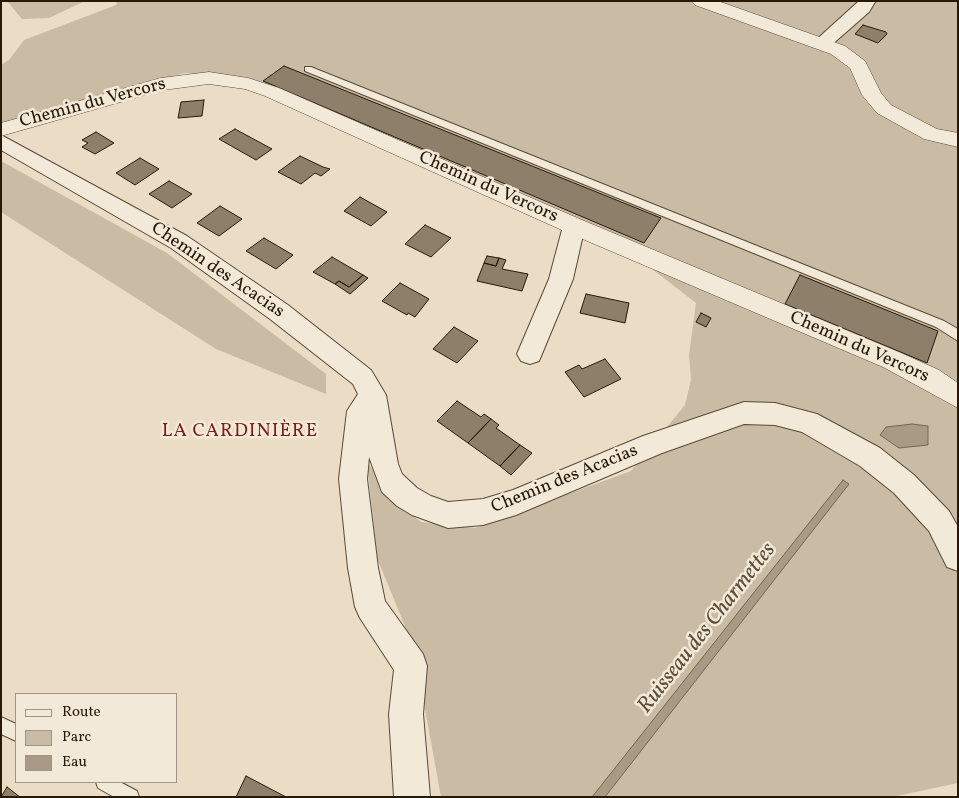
<!DOCTYPE html>
<meta charset="utf-8">
<style>
body{margin:0}
#map{position:relative;width:959px;height:798px;overflow:hidden;background:#ebddc5;font-family:Vollkorn,serif}
canvas{display:block}
.frame{position:absolute;inset:0;border:2px solid #271905;pointer-events:none}
.legend{position:absolute;left:15px;top:693px;width:162px;height:90px;box-sizing:border-box;background:#f2e9d9;border:1px solid #a19684;margin:0;padding:6px 9px;list-style:none;font-size:15px;color:#271905}
.legend li{display:flex;align-items:center;gap:10px;height:25px}
.legend b{width:25px;border:1px solid #a19684}
</style>
<div id="map">
<canvas width="959" height="798"></canvas>
<div class="frame"></div>
<ul class="legend">
<li><b style="height:6px;background:#f2e9d9"></b>Route</li>
<li><b style="height:14px;background:#cabca4"></b>Parc</li>
<li><b style="height:14px;background:#a89a84"></b>Eau</li>
</ul>
</div>
<script>
const ctx = document.querySelector('canvas').getContext('2d');
ctx.lineJoin = 'round';
function fill(path, color) { ctx.fillStyle = color; ctx.fill(path, 'evenodd'); }
const toPath = rows => new Path2D(rows.map(r => 'M' + r).join(''));
function stroke(path, color, width, dash) { ctx.strokeStyle = color; ctx.lineWidth = width; ctx.lineCap = dash ? 'butt' : 'round'; ctx.setLineDash(dash || []); ctx.stroke(path); }
function write(font, color, halo, rows, align = 'center') {
  ctx.font = font + ' Vollkorn,serif'; ctx.lineWidth = 5; ctx.setLineDash([]); ctx.textBaseline = 'middle'; ctx.strokeStyle = halo; ctx.fillStyle = color; for (const [text, x, y, turn = 0] of rows) {
    ctx.save(); ctx.translate(x, y); ctx.rotate((+turn || 0) * Math.PI / 180); ctx.textAlign = isNaN(turn) ? turn : align; if (halo) ctx.strokeText(text, 0, 0); ctx.fillText(text, 0, 0); ctx.restore();
  }
}
fill(toPath([
 [7,1,85,1,49,18,22,19],
 [117,1,958,1,958,783,892,797,441,797,414,648,377,558,367,461,391,500,421,522,475,528,631,471,685,405,691,380,689,355,696,303,625,248,258,90,217,77,185,73,117,91,1,126,1,65,9,60,24,40,116,5],
 [1,161,167,253,326,374,326,394,216,349,1,212]
]), '#cabca4');
const water = toPath([
 [912,424,928,426,928,445,899,448,880,435,886,427,912,424],
 [843,480,849,484,605,797,592,797,843,480]
]);
fill(water, '#a89a84');
stroke(water, '#746651', 1);
const building = toPath([
 [863,25,886,32,887,34,878,43,855,34,863,25],
 [284,66,661,218,644,243,263,81,284,66],
 [204,100,202,116,178,118,181,102,204,100],
 [235,129,272,149,256,160,219,139,235,129],
 [96,132,114,143,95,154,82,147,88,143,82,140,96,132],
 [300,156,323,167,330,169,321,176,315,173,301,184,278,172,300,156],
 [140,158,159,169,135,185,116,173,140,158],
 [169,181,192,194,172,208,149,194,169,181],
 [360,197,387,212,371,226,344,211,360,197],
 [220,206,242,219,219,236,197,223,220,206],
 [425,225,451,238,431,257,405,244,425,225],
 [264,238,293,255,276,269,246,251,264,238],
 [487,256,499,258,496,266,484,263,487,256],
 [332,257,363,275,349,287,339,281,335,284,313,272,332,257],
 [499,258,506,260,502,269,528,274,522,291,477,281,484,263,496,266,499,258],
 [363,275,368,278,350,294,335,284,339,281,349,287,363,275],
 [800,275,938,331,927,363,785,304,800,275],
 [400,283,429,299,415,317,408,313,407,315,382,301,400,283],
 [586,294,629,303,625,323,580,313,586,294],
 [701,313,711,318,706,327,696,322,701,313],
 [454,327,478,341,457,363,433,349,454,327],
 [605,359,621,379,584,397,565,372,579,365,582,369,605,359],
 [457,401,481,417,484,414,491,419,468,443,437,421,457,401],
 [491,419,499,425,496,428,520,445,500,466,468,443,491,419],
 [520,445,532,453,511,475,500,466,520,445],
 [246,776,286,797,236,797,246,776],
 [7,787,20,797,1,797,7,787]
]);
fill(building, '#8d7f69');
stroke(building, '#271905', 1);
const service = toPath([
 [305,67,311,67,944,321,958,329,958,341,936,327,305,71,305,67],
 [1,717,16,724,16,741,1,734,1,717],
 [96,782,120,782,137,791,139,797,114,797,98,788,96,782]
]);
const minor = toPath([
 [859,1,875,2,869,12,828,48,816,48,813,44,816,40,859,1],
 [1,135,187,236,288,305,371,370,386,395,398,464,402,474,417,488,431,496,448,502,483,499,513,490,643,436,744,402,775,403,817,414,880,448,914,475,949,511,958,527,958,571,947,567,929,531,894,493,860,466,802,432,775,425,744,424,662,453,516,515,483,525,448,528,412,515,397,506,382,492,369,457,367,479,378,568,385,601,423,654,427,666,423,714,430,797,394,797,389,714,394,670,360,618,355,607,348,568,339,479,347,411,358,394,353,384,270,319,171,248,1,150,1,135],
 [574,218,582,221,585,226,573,279,539,361,530,364,521,361,517,354,549,279,563,226,566,221,574,218]
]);
const tertiary = toPath([
 [692,1,718,1,845,46,865,61,881,93,891,105,937,129,958,133,958,147,924,139,877,113,862,95,850,68,831,54,695,5,692,1],
 [209,72,248,78,279,88,582,220,901,353,939,370,958,383,958,408,883,367,566,232,265,96,245,89,209,84,163,90,1,136,1,123,161,78,209,72]
]);
stroke(service, '#584a35', 2);
stroke(minor, '#584a35', 2);
stroke(tertiary, '#584a35', 1);
fill(service, '#f2e9d9');
fill(minor, '#f2e9d9');
fill(tertiary, '#f2e9d9');
write('18px', '#271905', '#f2e9d9', [
 ["Chemin du Vercors",93,104,-15],
 ["Chemin du Vercors",488,188,24],
 ["Chemin des Acacias",217,271,34],
 ["Chemin du Vercors",859,348,24],
 ["Chemin des Acacias",565,480,-22]
]);
ctx.letterSpacing = '1px';
write('19px', '#7a1f14', '#f2e9d9', [
 ["LA CARDINIÈRE",240,433]
]);
ctx.letterSpacing = '0px';
write('italic 22px', '#5b4d38', '#f2e9d9', [
 ["Ruisseau des Charmettes",708,629,-52]
]);
</script>
